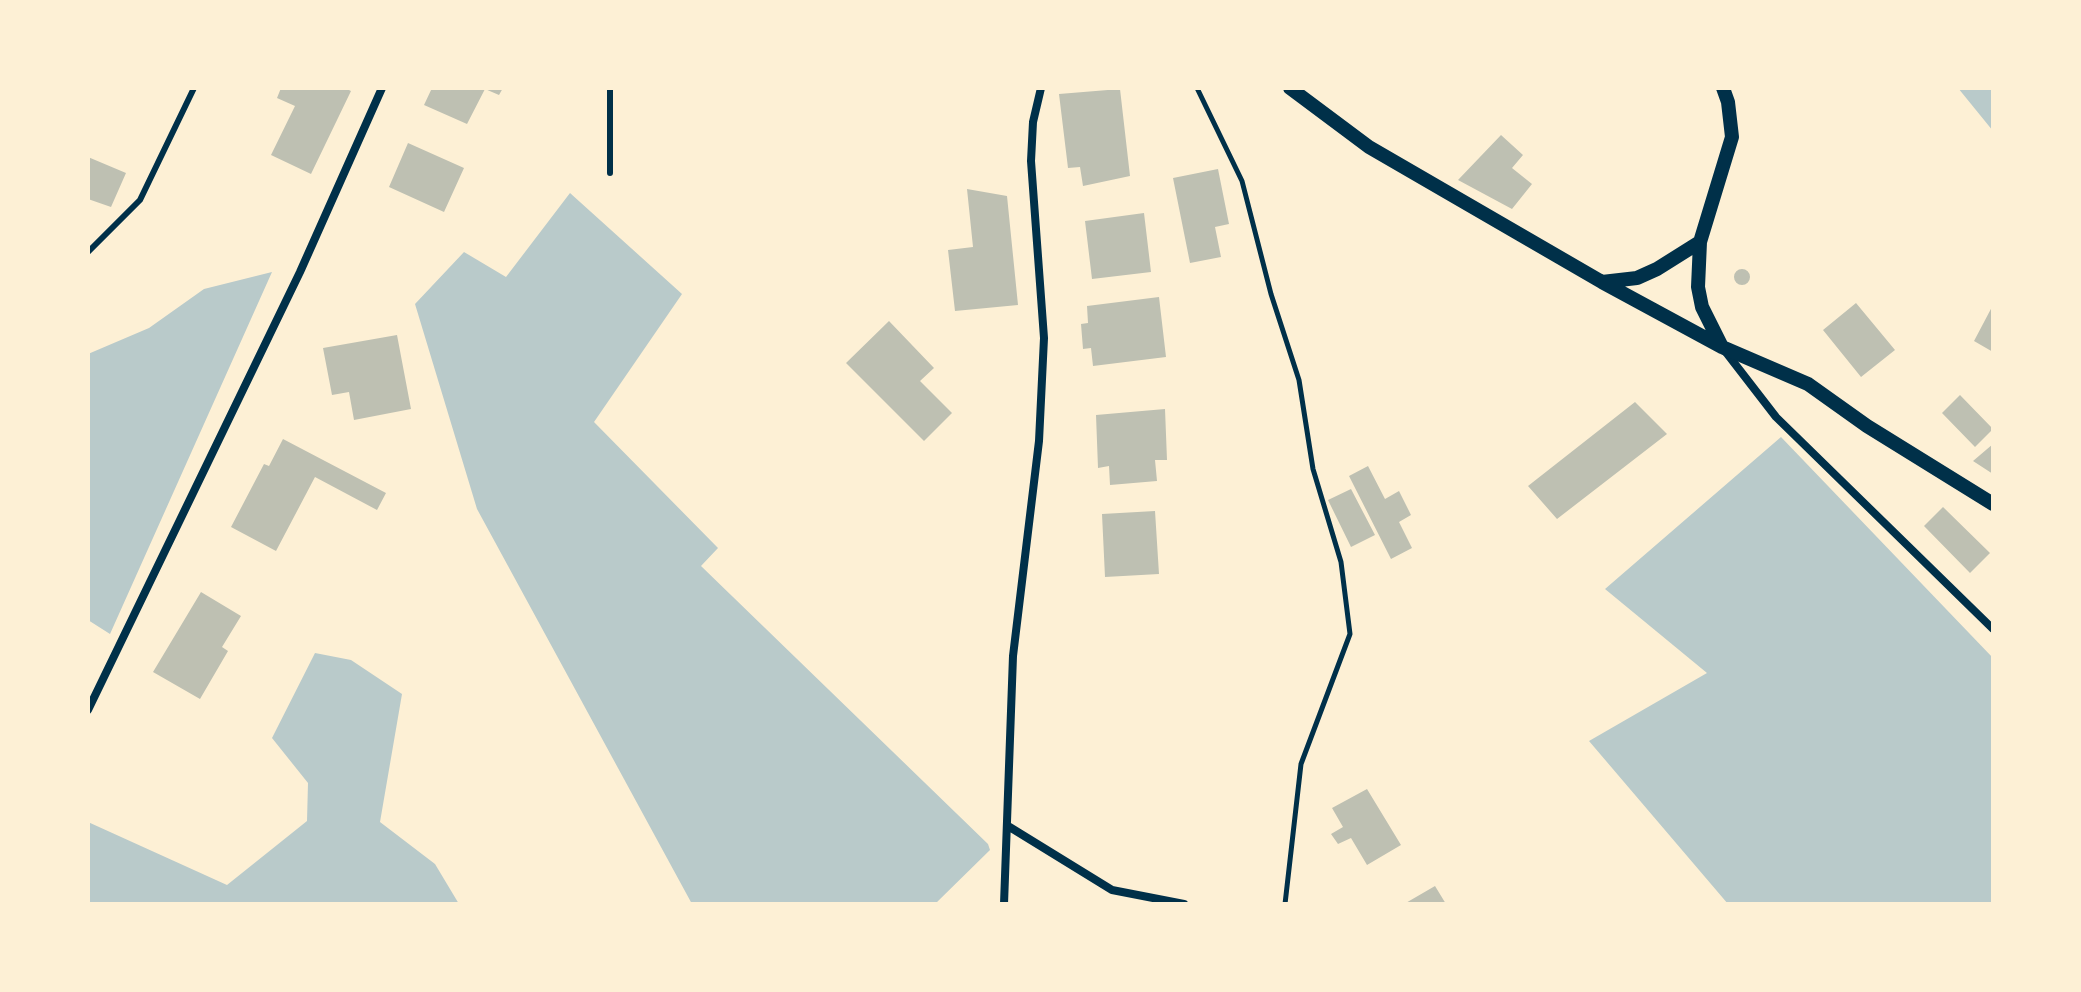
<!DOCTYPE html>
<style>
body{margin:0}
#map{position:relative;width:2081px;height:992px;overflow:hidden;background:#fdf0d5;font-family:Helvetica,sans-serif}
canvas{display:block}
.frame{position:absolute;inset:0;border:90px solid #fdf0d5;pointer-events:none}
</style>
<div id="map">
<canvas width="2081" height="992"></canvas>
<div class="frame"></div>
</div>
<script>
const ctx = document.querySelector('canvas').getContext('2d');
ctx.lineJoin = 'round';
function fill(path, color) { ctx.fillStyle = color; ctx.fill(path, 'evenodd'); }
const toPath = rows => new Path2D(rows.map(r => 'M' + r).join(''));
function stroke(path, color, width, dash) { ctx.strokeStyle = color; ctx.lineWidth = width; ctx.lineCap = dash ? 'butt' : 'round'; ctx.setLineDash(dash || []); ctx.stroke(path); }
fill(toPath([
 [1958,88,1993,88,1993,131],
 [570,193,682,294,594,422,718,548,701,566,988,844,990,850,935,904,692,904,477,509,415,304,464,252,506,277],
 [272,272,110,634,88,620,88,354,149,328,204,289],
 [1781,437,1993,658,1993,904,1728,904,1589,741,1707,673,1605,589],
 [315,653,351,660,402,694,380,822,435,864,459,904,88,904,88,822,227,885,307,821,308,783,272,738]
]), '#b9caca');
fill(toPath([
 [281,88,345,88,351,91,311,174,271,155,295,106,277,98],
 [432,88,503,88,499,95,485,89,467,124,424,105],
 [1120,89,1130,176,1083,186,1080,167,1068,168,1059,94],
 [1501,135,1523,155,1512,168,1532,184,1512,209,1458,180],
 [408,143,464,168,444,212,389,187],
 [88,157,126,173,111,207,88,199],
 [1218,169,1229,224,1215,227,1221,257,1190,263,1173,178],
 [967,189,1007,196,1018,305,955,311,948,250,973,247],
 [1144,213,1151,272,1092,279,1085,221],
 '1734 277a8 8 0 1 1 16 0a8 8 0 1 1-16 0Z',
 [1159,297,1166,357,1093,366,1091,348,1083,349,1081,324,1088,323,1087,306],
 [1856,303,1895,350,1861,377,1823,330],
 [1993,305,1993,352,1974,341],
 [889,321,934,368,920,381,952,413,924,441,846,363],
 [397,335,411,409,354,420,349,392,332,395,323,348],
 [1960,395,1993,429,1975,447,1942,413],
 [1635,402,1667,434,1557,519,1528,486],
 [1165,409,1167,460,1155,460,1157,481,1110,485,1109,466,1098,468,1096,415],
 [283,439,386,493,377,510,315,477,276,551,231,527,264,464,269,466],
 [1993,444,1993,474,1973,461],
 [1368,466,1385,499,1399,491,1411,515,1399,522,1412,548,1391,559,1349,476],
 [1351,489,1375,535,1351,547,1328,500],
 [1943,507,1990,553,1970,573,1924,526],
 [1155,511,1159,574,1105,577,1102,514],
 [201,592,241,616,222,647,228,651,200,699,153,672],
 [1367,789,1401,845,1367,865,1351,838,1338,844,1331,834,1343,827,1332,808],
 [1435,886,1446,904,1404,904]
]), '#bec0b2');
stroke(toPath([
 [1197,88,1242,181,1271,294,1299,380,1313,469,1341,562,1350,634,1301,764,1285,904]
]), '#003049', 5);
stroke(toPath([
 [610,88,610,173],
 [88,252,140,200,194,88]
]), '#003049', 6);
stroke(toPath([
 [1725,351,1776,417,1993,629],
 [88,710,300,272,382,88],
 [1008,826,1112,890,1184,904],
 [1004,904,1013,656,1039,441,1044,338,1031,161,1033,122,1041,88]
]), '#003049', 8);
stroke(toPath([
 [1290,88,1369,147,1602,282,1722,347,1808,384,1867,426,1993,504],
 [1602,282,1637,278,1657,269,1700,242],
 [1722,347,1702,307,1698,287,1700,242,1732,137,1728,102,1723,88]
]), '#003049', 14);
</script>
